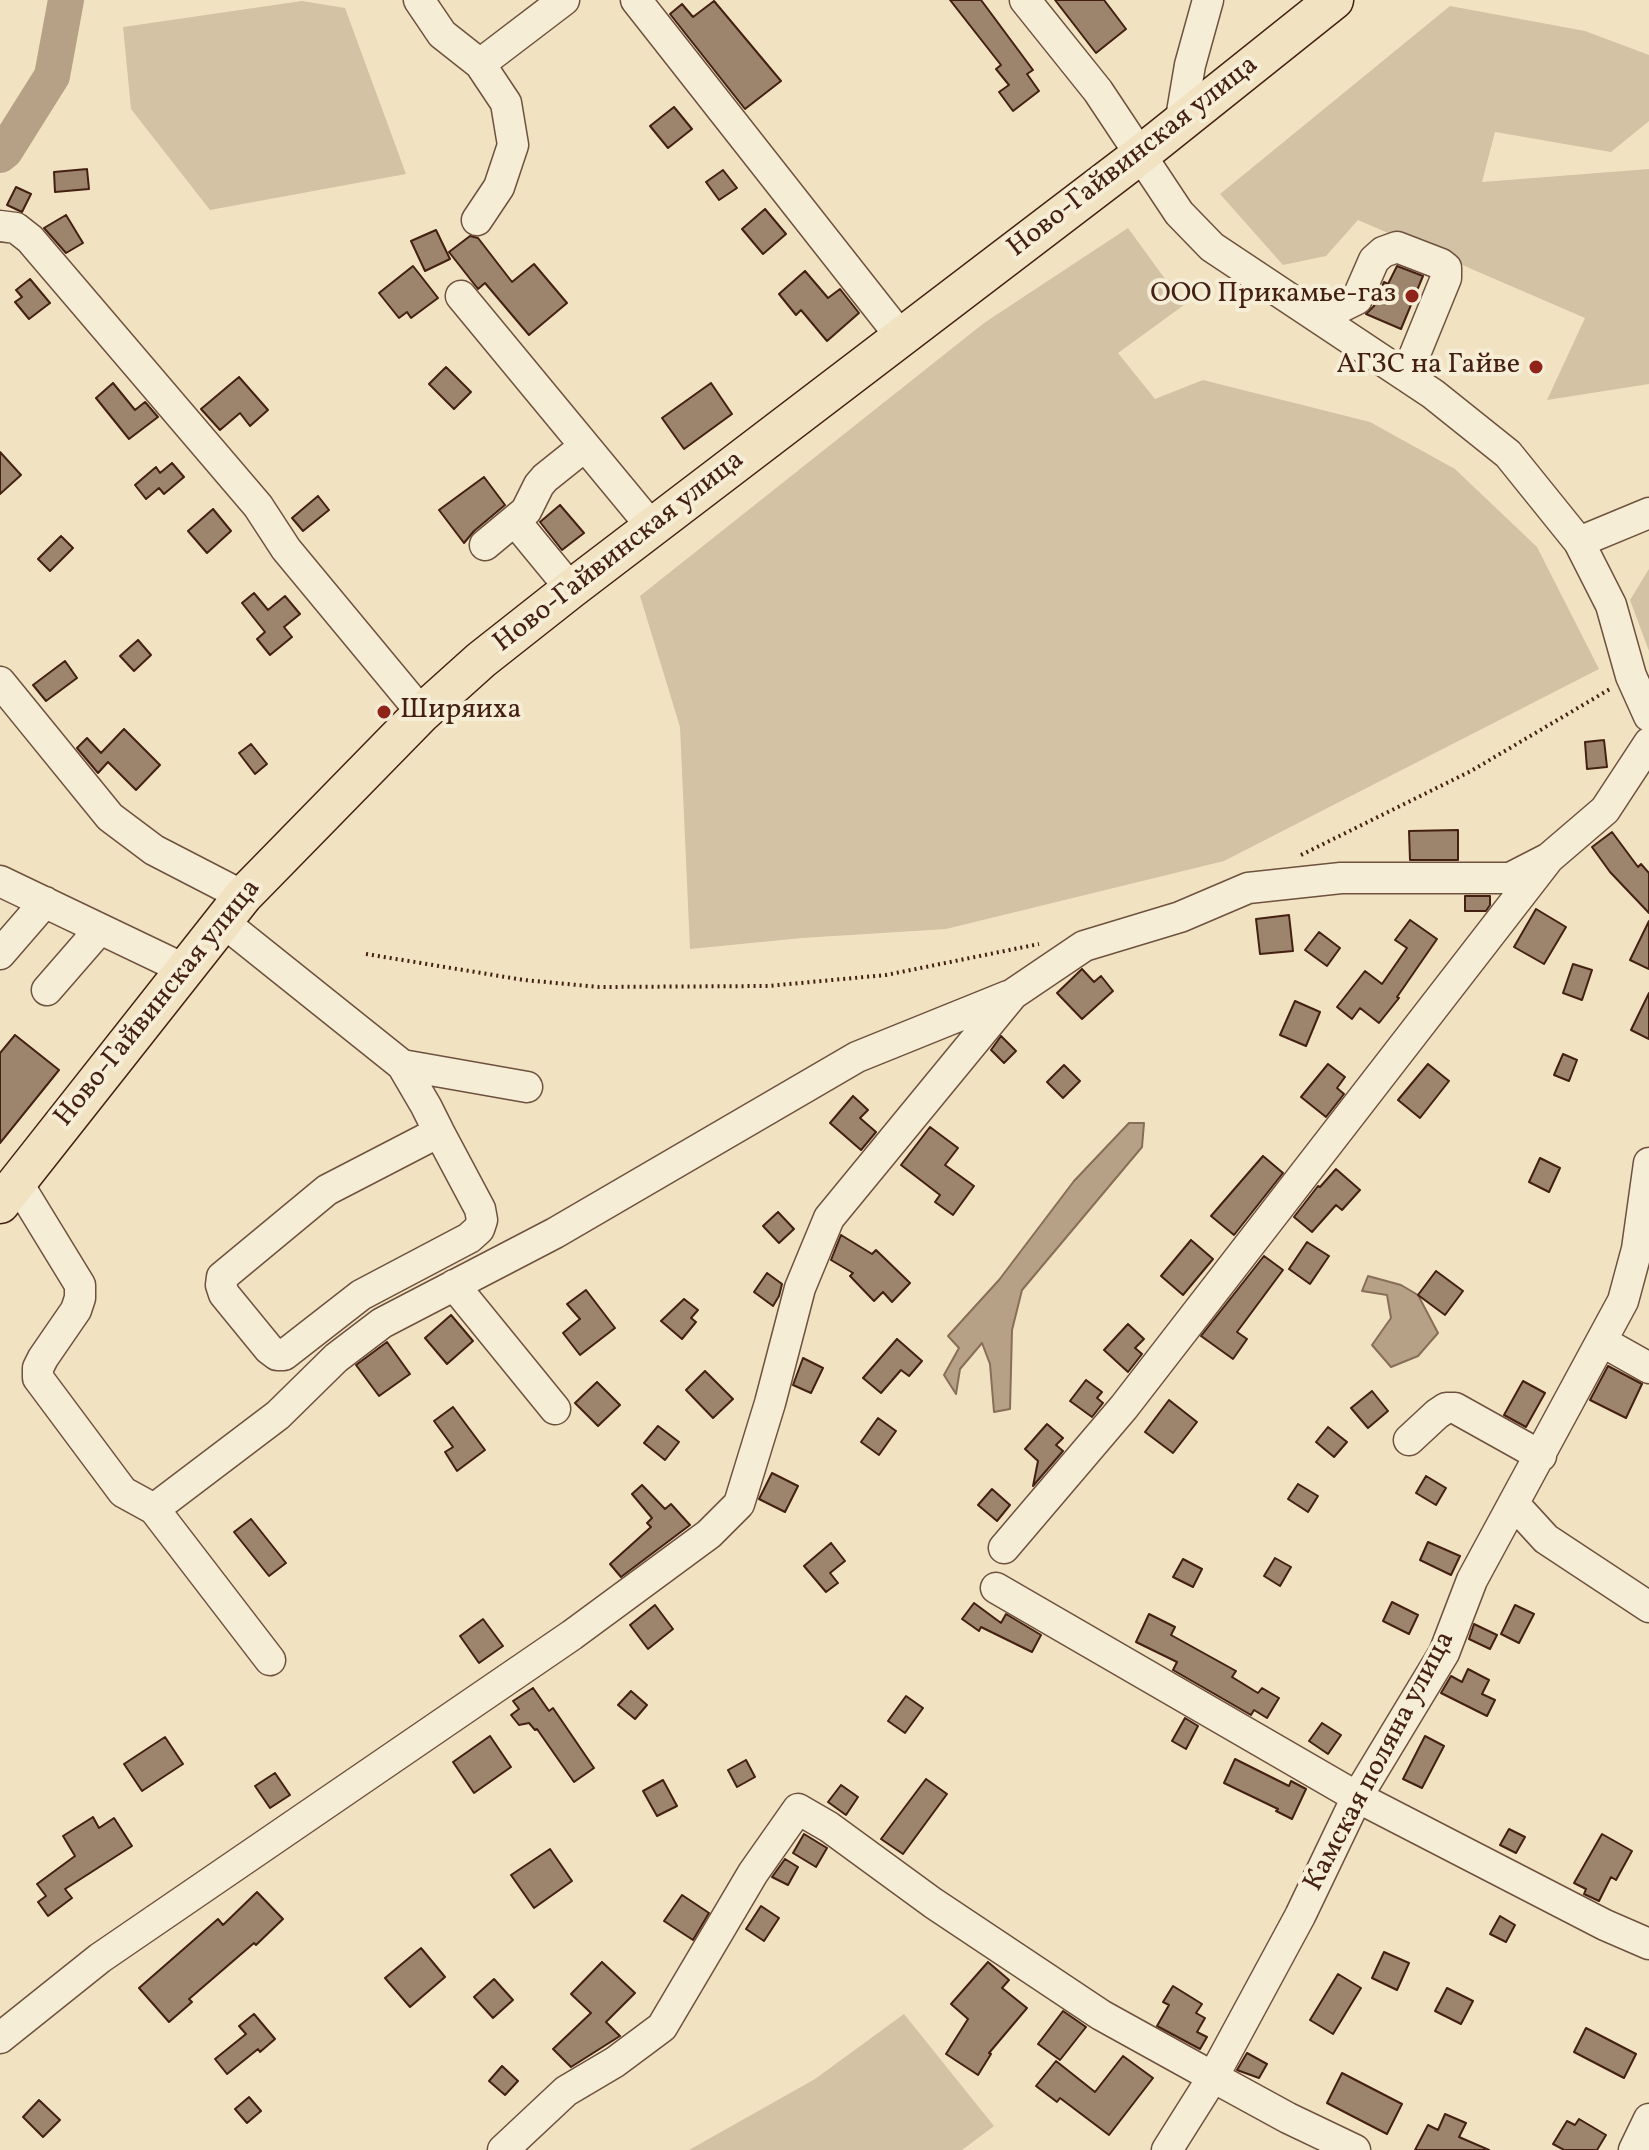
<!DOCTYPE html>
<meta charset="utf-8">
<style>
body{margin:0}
canvas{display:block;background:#f1e3c1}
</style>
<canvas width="1649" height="2150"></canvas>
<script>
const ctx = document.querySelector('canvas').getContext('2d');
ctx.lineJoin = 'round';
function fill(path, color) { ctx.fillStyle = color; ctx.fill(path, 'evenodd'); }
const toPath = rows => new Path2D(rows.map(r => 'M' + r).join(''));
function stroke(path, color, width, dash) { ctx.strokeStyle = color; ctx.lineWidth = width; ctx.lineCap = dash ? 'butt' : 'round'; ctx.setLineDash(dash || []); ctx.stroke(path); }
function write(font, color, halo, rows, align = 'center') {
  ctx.font = font + ' Vollkorn,serif'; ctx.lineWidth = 8; ctx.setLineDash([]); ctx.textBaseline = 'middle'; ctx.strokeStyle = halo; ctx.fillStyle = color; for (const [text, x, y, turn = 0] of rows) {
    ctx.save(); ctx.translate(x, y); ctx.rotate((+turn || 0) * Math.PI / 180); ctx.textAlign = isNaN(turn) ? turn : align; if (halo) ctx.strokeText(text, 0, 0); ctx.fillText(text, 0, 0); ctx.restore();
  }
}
fill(toPath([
 [302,1,345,8,406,174,210,210,131,109,123,27],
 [1450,6,1585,31,1649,55,1649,121,1611,152,1495,132,1482,182,1649,169,1649,384,1547,400,1585,318,1358,220,1326,256,1283,265,1220,194],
 [1128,228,1184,305,1118,353,1155,399,1203,380,1370,422,1455,469,1537,547,1599,669,1224,861,946,929,802,938,690,949,680,727,640,596,984,323],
 [1649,569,1649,651,1630,600],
 [904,2014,994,2126,962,2150,689,2150,815,2079]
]), '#d3c2a3');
const water = toPath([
 [1129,1123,1144,1123,1142,1147,1022,1290,1012,1330,1010,1409,994,1412,990,1364,982,1343,960,1369,956,1394,944,1375,959,1348,948,1336,999,1280,1074,1181,1129,1123],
 [1368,1276,1401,1285,1418,1295,1438,1333,1418,1356,1391,1367,1372,1345,1391,1318,1387,1295,1362,1291,1368,1276]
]);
fill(water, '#b6a186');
stroke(water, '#886d58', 2);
stroke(toPath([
 [0,155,5,151,52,76,66,0]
]), '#b6a186', 36);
const building = toPath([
 [950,0,981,0,1033,70,1027,74,1039,91,1013,111,999,92,1009,85,996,69,1001,65,950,0],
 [1055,0,1104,0,1126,29,1096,53,1055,0],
 [714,1,781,81,745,109,670,14,682,4,693,17,714,1],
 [674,107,692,129,668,148,650,126,674,107],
 [87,169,89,189,55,192,54,172,87,169],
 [723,170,737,188,719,200,706,182,723,170],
 [16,187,31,194,22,212,7,205,16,187],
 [765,209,786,234,763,254,742,229,765,209],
 [66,215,83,243,66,253,44,228,66,215],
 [436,230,450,259,425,271,411,241,436,230],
 [470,236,478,238,512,282,534,264,567,303,529,335,485,283,478,289,449,252,470,236],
 [413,266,438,298,411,318,407,312,399,318,379,293,413,266],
 [1397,266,1423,276,1401,329,1366,314,1374,306,1384,282,1388,284,1397,266],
 [805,271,828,298,840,289,859,313,827,341,801,310,796,315,779,294,805,271],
 [30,279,50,303,29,319,15,302,22,297,16,290,30,279],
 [446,367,471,392,454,409,429,384,446,367],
 [239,377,268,410,250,426,240,413,220,430,201,409,239,377],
 [113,383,135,410,145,402,158,417,129,439,96,398,113,383],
 [711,383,732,414,684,449,662,418,711,383],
 [0,452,21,475,0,494,0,452],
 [172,463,184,477,164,494,159,488,146,499,135,485,156,467,160,473,172,463],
 [484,477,505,505,474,531,464,543,439,510,484,477],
 [318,496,329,510,303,531,292,518,318,496],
 [560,505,584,533,562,550,540,522,560,505],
 [213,509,231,531,207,553,188,531,213,509],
 [61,536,73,548,50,571,38,559,61,536],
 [254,593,268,610,285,596,300,614,284,627,292,637,270,655,257,639,265,632,242,603,254,593],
 [138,640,151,655,134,671,120,656,138,640],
 [65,661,77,678,46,701,33,685,65,661],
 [124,729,160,765,136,790,108,762,98,773,77,748,87,738,101,753,124,729],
 [1604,740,1607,767,1587,769,1585,742,1604,740],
 [251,744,267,764,255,774,239,753,251,744],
 [1458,830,1458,860,1410,860,1409,831,1458,830],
 [1612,832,1638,867,1641,864,1649,873,1649,913,1610,872,1592,847,1612,832],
 [1465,896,1490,896,1490,905,1486,911,1465,911,1465,896],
 [1536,909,1566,927,1544,964,1514,947,1536,909],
 [1289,915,1293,951,1260,954,1256,919,1289,915],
 [1410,920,1437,939,1397,997,1399,998,1379,1023,1360,1008,1352,1019,1337,1007,1365,971,1382,984,1407,948,1395,940,1410,920],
 [1649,921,1649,969,1630,960,1649,921],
 [1319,932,1340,948,1327,966,1305,950,1319,932],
 [1573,964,1592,970,1582,1000,1563,993,1573,964],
 [1082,969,1094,982,1101,976,1113,991,1082,1019,1057,993,1082,969],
 [1649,993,1649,1039,1631,1030,1649,993],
 [1295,1001,1320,1012,1306,1046,1280,1035,1295,1001],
 [15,1035,59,1070,0,1143,0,1053,15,1035],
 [1001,1036,1016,1051,1004,1063,991,1050,1001,1036],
 [1563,1054,1577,1060,1569,1081,1554,1075,1563,1054],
 [1328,1064,1345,1077,1337,1088,1344,1094,1326,1117,1301,1097,1328,1064],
 [1428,1064,1449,1081,1420,1118,1398,1100,1428,1064],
 [1064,1065,1080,1081,1063,1098,1047,1082,1064,1065],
 [853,1096,868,1110,860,1118,876,1132,861,1150,830,1123,853,1096],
 [930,1127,958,1148,945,1165,974,1186,953,1215,935,1202,940,1195,901,1165,930,1127],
 [1263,1156,1283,1173,1234,1235,1211,1216,1263,1156],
 [1540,1158,1560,1168,1549,1192,1529,1182,1540,1158],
 [1336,1169,1360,1190,1342,1210,1336,1205,1312,1232,1294,1217,1318,1186,1320,1187,1336,1169],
 [778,1212,794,1229,779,1243,763,1226,778,1212],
 [841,1235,872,1254,876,1250,910,1283,892,1302,883,1292,874,1301,850,1276,853,1273,831,1260,841,1235],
 [1191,1240,1213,1259,1183,1295,1161,1276,1191,1240],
 [1307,1242,1329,1256,1310,1284,1289,1269,1307,1242],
 [1264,1256,1283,1270,1237,1332,1247,1339,1233,1359,1201,1336,1264,1256],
 [1436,1271,1463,1291,1445,1315,1418,1295,1436,1271],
 [767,1273,782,1284,779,1296,773,1306,754,1292,767,1273],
 [586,1290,615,1328,580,1355,563,1333,580,1319,567,1304,586,1290],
 [684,1299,698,1310,691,1318,696,1322,682,1339,661,1321,684,1299],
 [451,1315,473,1341,447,1364,425,1338,451,1315],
 [1128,1324,1144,1339,1135,1348,1142,1354,1128,1372,1104,1350,1128,1324],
 [897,1339,922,1361,909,1376,901,1370,881,1393,863,1378,897,1339],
 [387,1342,410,1374,379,1396,356,1365,387,1342],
 [803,1358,823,1368,811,1393,793,1385,803,1358],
 [1608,1366,1642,1384,1626,1418,1590,1400,1608,1366],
 [705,1371,733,1399,713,1418,686,1390,705,1371],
 [1086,1380,1102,1392,1097,1398,1103,1403,1092,1417,1070,1401,1086,1380],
 [1523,1381,1545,1393,1526,1427,1504,1415,1523,1381],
 [597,1382,620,1405,598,1426,575,1403,597,1382],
 [1372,1391,1388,1411,1368,1428,1351,1408,1372,1391],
 [1169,1400,1197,1422,1173,1453,1145,1432,1169,1400],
 [453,1407,485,1450,457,1471,445,1452,453,1447,434,1421,453,1407],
 [878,1418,896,1431,879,1455,861,1442,878,1418],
 [1047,1424,1063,1438,1056,1445,1063,1451,1033,1486,1038,1461,1025,1449,1047,1424],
 [658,1426,679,1442,665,1460,644,1443,658,1426],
 [1328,1427,1347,1442,1334,1457,1316,1442,1328,1427],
 [772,1473,798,1486,785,1512,759,1499,772,1473],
 [1426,1476,1446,1488,1436,1505,1416,1493,1426,1476],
 [1298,1484,1318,1496,1308,1512,1288,1499,1298,1484],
 [642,1485,665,1509,671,1504,690,1525,621,1577,610,1564,651,1527,647,1523,652,1518,632,1494,642,1485],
 [992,1489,1010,1505,997,1521,978,1505,992,1489],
 [251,1519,286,1563,269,1576,234,1532,251,1519],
 [1428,1542,1460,1556,1451,1575,1420,1560,1428,1542],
 [831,1543,845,1561,830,1573,838,1583,826,1592,804,1566,831,1543],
 [1275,1558,1291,1567,1280,1586,1264,1576,1275,1558],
 [1183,1559,1202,1569,1193,1587,1173,1577,1183,1559],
 [1392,1602,1418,1615,1409,1634,1383,1621,1392,1602],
 [974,1603,1001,1623,1006,1614,1041,1635,1032,1652,981,1627,979,1631,962,1619,974,1603],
 [655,1605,673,1629,648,1649,630,1625,655,1605],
 [1515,1605,1534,1614,1519,1643,1501,1634,1515,1605],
 [1149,1614,1175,1627,1171,1635,1236,1671,1232,1677,1258,1693,1262,1688,1279,1698,1267,1718,1254,1710,1251,1715,1173,1670,1177,1662,1136,1642,1149,1614],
 [483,1619,503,1646,479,1663,460,1636,483,1619],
 [1474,1624,1497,1635,1490,1649,1469,1639,1474,1624],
 [1468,1669,1489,1680,1482,1694,1495,1700,1487,1716,1441,1693,1451,1676,1462,1682,1468,1669],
 [533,1688,549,1711,553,1708,594,1768,574,1782,537,1729,535,1730,529,1723,519,1725,511,1715,519,1709,513,1701,533,1688],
 [631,1691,647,1705,635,1719,618,1705,631,1691],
 [906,1696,923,1708,905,1733,888,1721,906,1696],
 [1185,1718,1198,1726,1186,1749,1172,1741,1185,1718],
 [1322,1723,1341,1735,1328,1754,1309,1741,1322,1723],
 [490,1736,511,1767,474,1793,453,1762,490,1736],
 [1425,1736,1444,1746,1422,1788,1403,1779,1425,1736],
 [165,1737,183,1764,142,1791,124,1764,165,1737],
 [1235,1759,1289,1786,1291,1781,1306,1789,1292,1819,1276,1811,1278,1809,1224,1783,1235,1759],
 [746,1760,755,1777,737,1787,728,1770,746,1760],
 [275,1773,290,1795,270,1808,255,1786,275,1773],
 [926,1779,947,1794,903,1854,881,1839,926,1779],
 [663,1780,677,1806,657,1816,643,1791,663,1780],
 [841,1785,858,1797,846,1815,828,1802,841,1785],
 [93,1817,99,1828,114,1818,132,1846,65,1889,72,1898,48,1916,38,1902,46,1896,37,1884,75,1856,63,1836,93,1817],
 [1509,1829,1525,1837,1516,1853,1500,1845,1509,1829],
 [804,1834,827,1848,816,1867,793,1853,804,1834],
 [1602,1834,1632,1851,1616,1880,1611,1877,1599,1901,1584,1894,1586,1889,1574,1883,1602,1834],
 [550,1849,572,1881,534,1908,511,1875,550,1849],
 [785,1859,798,1867,788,1885,772,1877,785,1859],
 [257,1892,283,1919,256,1945,254,1943,189,1999,192,2002,169,2022,139,1988,218,1919,223,1925,257,1892],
 [682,1895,709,1913,693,1940,664,1921,682,1895],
 [761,1906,779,1918,764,1941,746,1929,761,1906],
 [1500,1916,1515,1925,1506,1942,1490,1934,1500,1916],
 [421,1948,445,1977,410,2007,385,1978,421,1948],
 [1384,1952,1409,1963,1397,1990,1372,1978,1384,1952],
 [602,1962,635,1993,606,2022,620,2036,571,2067,553,2049,591,2013,571,1994,602,1962],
 [988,1962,1009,1980,1002,1988,1027,2008,989,2053,991,2054,978,2075,946,2054,968,2019,951,2004,988,1962],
 [1338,1974,1361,1988,1333,2034,1310,2020,1338,1974],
 [494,1979,513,2000,493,2018,474,1997,494,1979],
 [1173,1986,1202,2004,1196,2013,1205,2018,1197,2032,1207,2037,1200,2049,1157,2026,1169,2005,1163,2002,1173,1986],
 [1447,1988,1473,2001,1461,2024,1435,2011,1447,1988],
 [1063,2011,1086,2027,1060,2060,1038,2044,1063,2011],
 [254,2014,275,2039,260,2052,258,2049,227,2074,215,2059,246,2034,239,2026,254,2014],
 [1586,2028,1636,2054,1624,2078,1574,2052,1586,2028],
 [1247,2053,1267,2064,1259,2078,1237,2070,1247,2053],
 [1123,2056,1153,2078,1109,2135,1060,2098,1057,2102,1036,2086,1056,2061,1095,2092,1123,2056],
 [502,2066,518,2081,505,2095,489,2081,502,2066],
 [1342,2073,1402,2104,1387,2134,1327,2103,1342,2073],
 [249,2097,261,2111,247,2123,235,2109,249,2097],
 [39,2100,60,2120,43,2137,23,2117,39,2100],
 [1445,2114,1466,2123,1459,2137,1489,2150,1415,2150,1428,2125,1438,2130,1445,2114],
 [1579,2119,1606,2135,1597,2150,1564,2150,1553,2144,1567,2121,1575,2125,1579,2119]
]);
fill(building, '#9d856d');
stroke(building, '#432012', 2);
const minor = toPath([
 [419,0,442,34,480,64,564,0],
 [636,0,902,338],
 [1025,0,1098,91,1179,213,1212,247,1433,394,1508,454,1579,542,1611,605,1631,676,1649,716],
 [1180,124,1190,65,1208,0],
 [477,220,499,187,513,145,506,103,480,64],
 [0,226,16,228,30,239,258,506,286,549,422,713],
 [461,296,652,527],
 [1319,318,1357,299,1374,260,1383,252,1397,247,1441,264,1446,268,1446,278,1406,376],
 [515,521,571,589],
 [1579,542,1649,513],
 [485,545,526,511,539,485,545,478,585,446],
 [0,682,110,817,154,850,243,896],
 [0,881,184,969],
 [222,921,402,1065,527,1087],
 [0,954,45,902],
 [47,990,100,929],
 [402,1065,426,1106,439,1132,480,1209,482,1220,479,1229,469,1238,361,1295,284,1355,277,1355,269,1349,224,1294,221,1285,222,1277,327,1190,439,1132],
 [17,1182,80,1285,80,1298,76,1310,43,1358,38,1368,38,1378,123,1492,154,1509,270,1660],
 [454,1285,555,1409],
 [1603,1342,1649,1368],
 [1409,1440,1437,1414,1446,1408,1455,1408,1541,1456],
 [1514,1504,1546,1539,1649,1607],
 [154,1509,278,1415,336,1358,382,1323,555,1233,857,1057,1008,996],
 [1004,1548,1124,1407,1549,858,1605,810,1649,743],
 [996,1588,1357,1797,1605,1925,1649,1944],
 [0,2038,100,1958,572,1635,709,1534,739,1504,770,1403,800,1288,829,1218,1013,994,1084,946,1180,917,1248,888,1341,878,1510,878,1549,858],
 [503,2150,566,2091,615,2062,662,2027,753,1873,798,1809,829,1827,933,1903,1101,2015,1213,2077,1167,2150],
 [1355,2150,1288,2118,1213,2077,1300,1916,1357,1797,1444,1653,1472,1580,1623,1301,1637,1249,1649,1163],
 [1634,2150,1649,2119]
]);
const major = toPath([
 [0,1204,243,896,422,713,481,660,571,589,1140,155,1334,0]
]);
stroke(minor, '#6e513e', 33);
stroke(major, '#432012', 41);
stroke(toPath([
 [1301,855,1471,771,1610,689],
 [366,954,524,980,599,987,768,986,886,975,1039,944]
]), '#432012', 4, [2, 4]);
stroke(minor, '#f6edd7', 30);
stroke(major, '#f1e3c1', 38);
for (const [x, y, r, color] of [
 [1412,296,8,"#8f2418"],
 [1536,367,8,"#8f2418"],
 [384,712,8,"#8f2418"]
]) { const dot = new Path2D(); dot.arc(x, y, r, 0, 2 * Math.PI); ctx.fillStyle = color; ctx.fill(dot); stroke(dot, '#f6edd7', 3); }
write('28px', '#432012', '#f6edd7', [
 ["Ново-Гайвинская улица",1134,158,-38],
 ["Ново-Гайвинская улица",620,553,-38],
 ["Ново-Гайвинская улица",159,1004,-51],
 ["Камская поляна улица",1381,1762,-62]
]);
write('28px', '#432012', '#f6edd7', [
 ["ООО Прикамье-газ",1396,296],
 ["АГЗС на Гайве",1520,367],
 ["Ширяиха",400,712,"left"]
], 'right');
</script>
